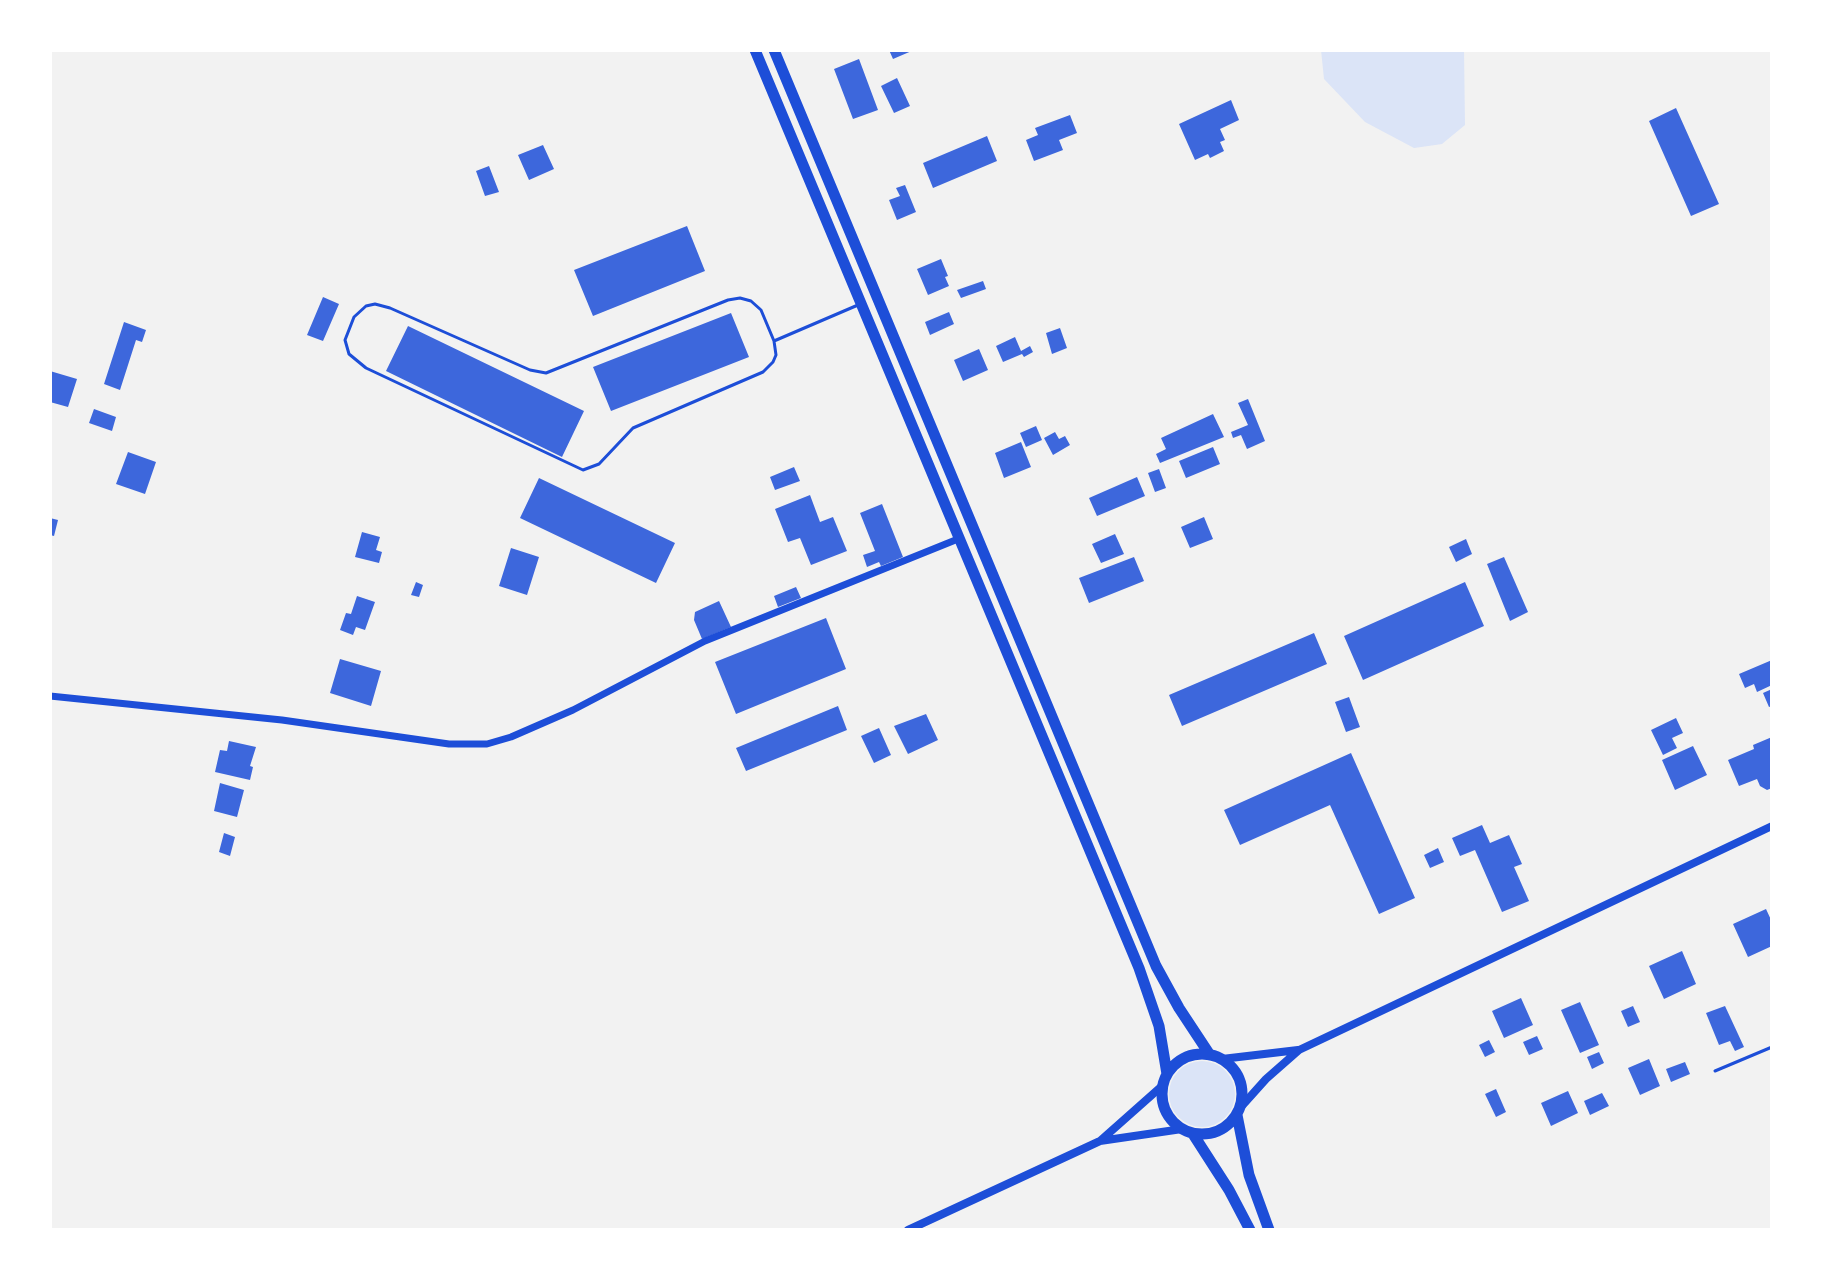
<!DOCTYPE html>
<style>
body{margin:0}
#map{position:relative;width:1822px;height:1280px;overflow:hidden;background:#f2f2f2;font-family:Jost,sans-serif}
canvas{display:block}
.frame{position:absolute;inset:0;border:52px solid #fff;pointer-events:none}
</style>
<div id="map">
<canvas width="1822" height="1280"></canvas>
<div class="frame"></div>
</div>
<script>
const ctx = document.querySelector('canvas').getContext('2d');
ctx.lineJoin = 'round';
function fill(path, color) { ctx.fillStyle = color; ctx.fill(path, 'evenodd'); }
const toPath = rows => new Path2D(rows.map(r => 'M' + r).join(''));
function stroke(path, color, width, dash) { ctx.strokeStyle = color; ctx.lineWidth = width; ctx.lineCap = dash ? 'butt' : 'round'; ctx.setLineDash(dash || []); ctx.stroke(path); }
fill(toPath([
 [1321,50,1464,50,1465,125,1442,144,1414,148,1365,122,1324,79],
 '1169 1094a33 33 0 1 1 66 0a33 33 0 1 1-66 0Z'
]), '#dbe4f7');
fill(toPath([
 [889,50,914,50,893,59],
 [859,59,878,110,853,119,834,69],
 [897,78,910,106,894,113,881,86],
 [1231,100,1239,120,1220,129,1225,140,1220,142,1224,151,1210,158,1208,154,1195,160,1179,124],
 [1676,108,1719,204,1691,216,1649,121],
 [1070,115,1077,133,1059,140,1063,150,1034,161,1026,140,1038,135,1035,128],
 [987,136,997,161,933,188,923,163],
 [543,145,554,169,529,180,518,155],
 [489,166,499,192,485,196,476,171],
 [905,185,916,212,897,220,889,200,900,196,896,188],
 [687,226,705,271,593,316,574,270],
 [941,259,948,276,945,277,949,286,928,295,917,269],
 [983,281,986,289,961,298,957,290],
 [323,297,339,304,323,341,307,335],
 [949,312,954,324,930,335,925,322],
 [731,313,749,357,611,411,593,367],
 [124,322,146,330,142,342,136,340,120,390,104,384],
 [408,326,584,411,562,457,386,371],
 [1060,328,1067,348,1052,354,1046,333],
 [1015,337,1021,351,1030,346,1033,352,1024,357,1022,354,1003,362,996,346],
 [979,349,988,370,963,381,954,360],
 [50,371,77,379,68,407,50,402],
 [1248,399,1265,441,1247,449,1241,435,1233,438,1231,432,1248,425,1238,403],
 [94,409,116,417,112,431,89,423],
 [1213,414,1224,437,1160,463,1156,454,1166,449,1161,438],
 [1036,426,1042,440,1026,447,1020,433],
 [1055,432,1059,439,1065,436,1070,445,1053,455,1044,438],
 [1021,442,1031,467,1004,478,995,453],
 [1213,447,1220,464,1186,478,1179,461],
 [128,452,156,462,145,494,116,484],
 [794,467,800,481,775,490,770,477],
 [1159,469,1166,488,1155,492,1148,473],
 [1137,477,1145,496,1097,516,1089,498],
 [539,478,675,543,656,583,520,518],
 [810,495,820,522,833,517,847,551,811,565,800,538,788,542,775,509],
 [882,504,903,557,881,566,879,562,867,567,863,555,875,551,860,513],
 [1204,517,1213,539,1190,548,1181,527],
 [50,518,58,520,54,536,50,535],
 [362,532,380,537,376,550,382,552,379,563,355,557],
 [1115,534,1124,554,1101,563,1092,544],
 [1466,539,1472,554,1456,562,1449,547],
 [511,548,539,557,527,595,499,586],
 [1134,557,1144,581,1089,603,1079,578],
 [1504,557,1528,612,1510,621,1487,564],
 [416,582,423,585,419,597,411,595],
 [1465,582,1484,626,1363,680,1344,636],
 [796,587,801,598,778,607,774,596],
 [357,596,375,602,365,630,356,627,353,635,340,630,346,613,351,614],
 [719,601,731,627,702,639,694,620,695,612],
 [826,618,846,669,736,714,715,662],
 [1314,633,1327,664,1182,726,1169,695],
 [340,659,381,671,371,706,330,693],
 [1772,660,1772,685,1757,692,1754,684,1745,688,1739,674],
 [1772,689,1772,706,1769,707,1763,693],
 [1349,697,1360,727,1346,732,1335,702],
 [838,706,847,730,746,771,736,748],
 [926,714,938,740,908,754,894,726],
 [1676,718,1683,733,1672,738,1677,748,1663,755,1651,730],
 [879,728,891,755,874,763,861,736],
 [1772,737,1772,788,1767,790,1760,786,1757,779,1739,786,1728,760,1754,749,1753,745],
 [229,741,256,747,250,766,253,767,250,780,215,772,220,750,227,751],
 [1693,746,1707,775,1675,790,1662,760],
 [1351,753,1415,898,1379,914,1330,805,1240,845,1224,810],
 [220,783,244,790,237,817,214,811],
 [1482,825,1490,843,1509,835,1522,864,1514,867,1529,901,1502,912,1475,850,1460,856,1452,838],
 [224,833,235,837,230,856,219,852],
 [1438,848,1444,862,1430,868,1424,855],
 [1766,909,1772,922,1772,946,1748,957,1733,924],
 [1682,951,1696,984,1664,999,1649,966],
 [1521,998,1533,1025,1504,1038,1492,1011],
 [1580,1002,1599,1045,1580,1053,1561,1010],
 [1633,1006,1640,1022,1628,1027,1621,1011],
 [1725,1006,1744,1047,1735,1051,1730,1041,1719,1045,1706,1013],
 [1537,1036,1543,1049,1529,1055,1523,1042],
 [1489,1040,1495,1052,1485,1057,1479,1045],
 [1599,1052,1604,1063,1592,1069,1587,1057],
 [1649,1059,1660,1086,1640,1095,1628,1068],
 [1685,1062,1690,1074,1671,1082,1666,1069],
 [1496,1089,1506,1112,1496,1117,1485,1094],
 [1568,1091,1578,1113,1551,1126,1541,1103],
 [1602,1093,1609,1106,1590,1115,1584,1101]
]), '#3d67dc');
stroke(toPath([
 [1715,1071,1772,1047]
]), '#1d4ed8', 3);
stroke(toPath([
 [774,341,761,310,751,301,740,298,728,300,546,373,530,370,390,308,375,304,366,306,354,317,345,340,349,354,366,368,583,470,599,464,633,428,763,372,773,362,776,355,774,341,858,305]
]), '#1d4ed8', 3);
stroke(toPath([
 [50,696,282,720,449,744,487,744,511,737,573,710,705,641,958,539]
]), '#1d4ed8', 7);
stroke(toPath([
 [1222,1059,1298,1050],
 [1240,1108,1266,1079,1299,1050,1772,826],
 [1100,1141,1182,1129],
 [908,1230,1100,1141,1162,1086]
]), '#1d4ed8', 8);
stroke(toPath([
 [755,50,1139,968,1159,1026,1167,1074],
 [774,50,1156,966,1179,1008,1210,1055],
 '1162 1094a40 40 0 1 1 80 0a40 40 0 1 1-80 0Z',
 [1237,1115,1249,1175,1269,1230],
 [1193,1134,1229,1190,1250,1230]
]), '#1d4ed8', 11);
</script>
